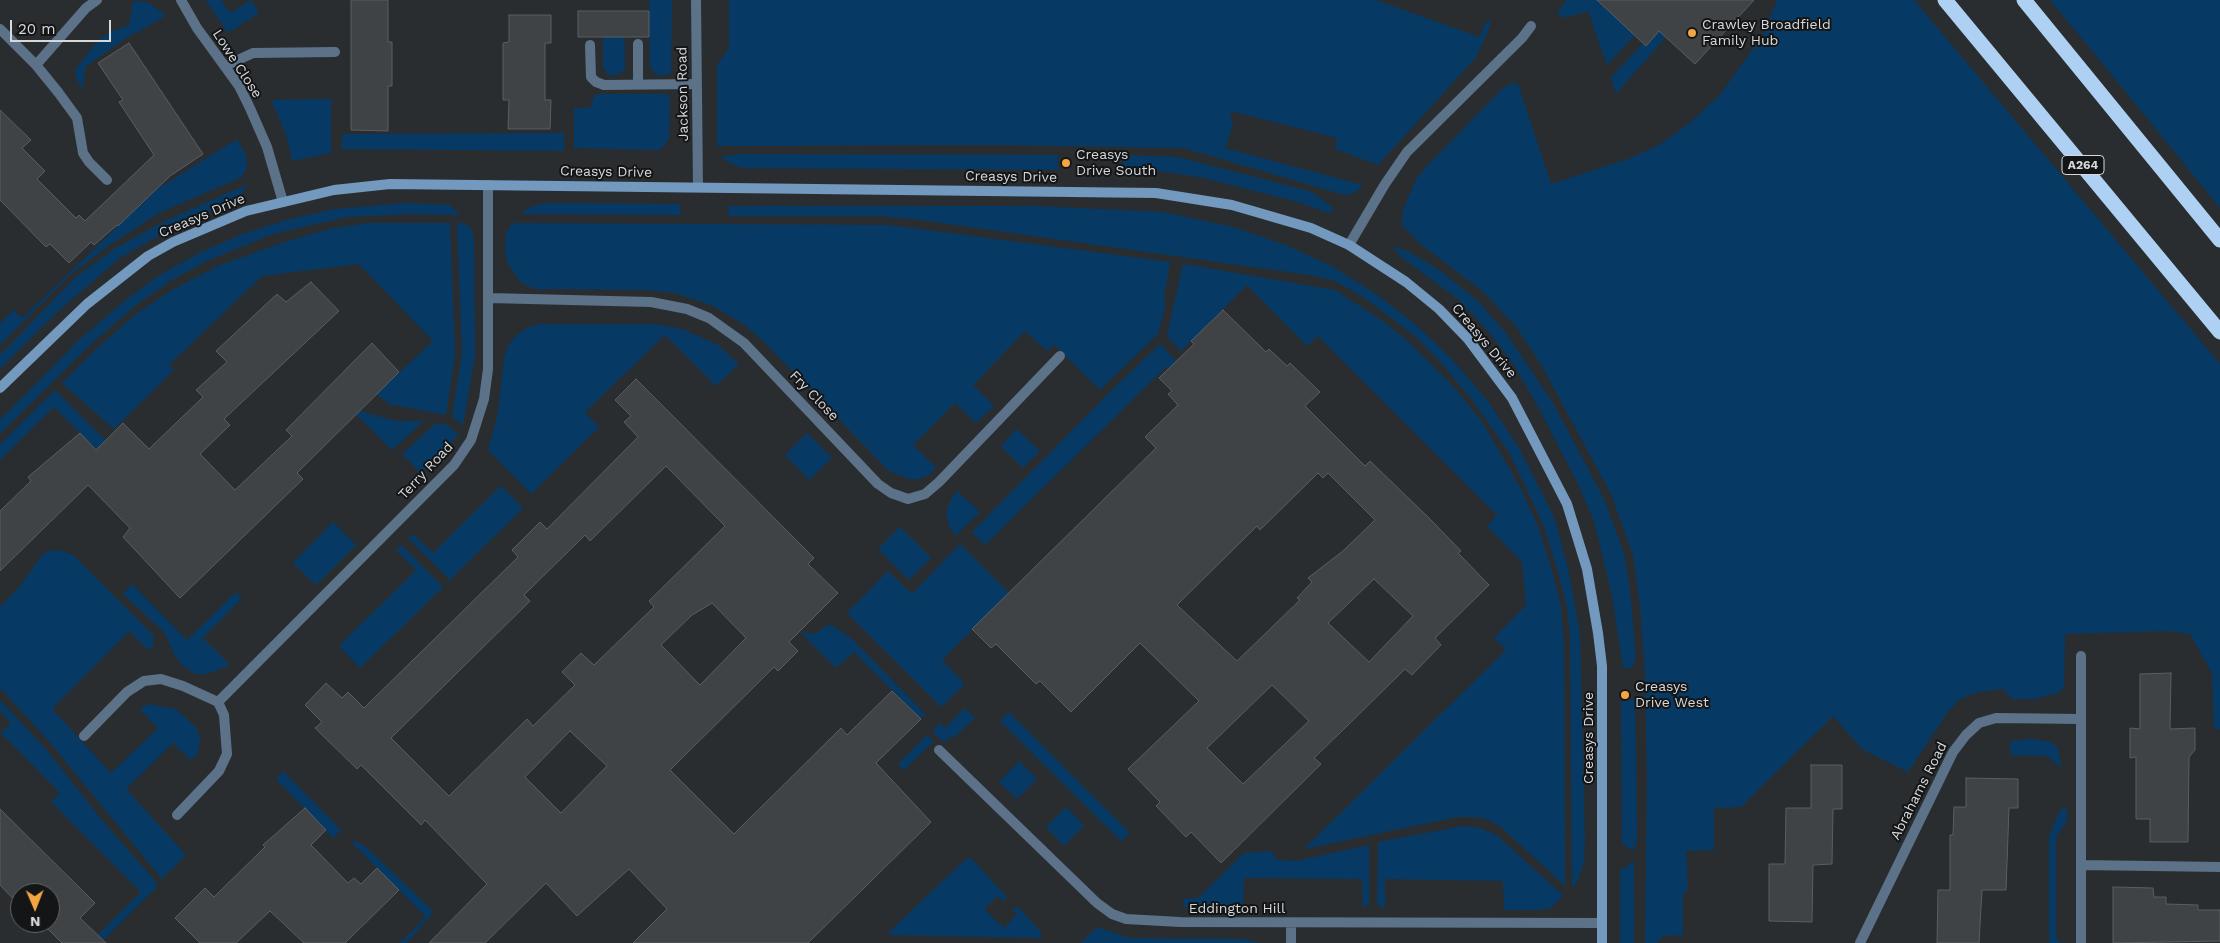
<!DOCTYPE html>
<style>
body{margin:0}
#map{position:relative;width:2220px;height:943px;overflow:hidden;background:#2a2d30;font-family:"Work Sans",sans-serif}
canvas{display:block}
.north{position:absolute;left:10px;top:883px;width:50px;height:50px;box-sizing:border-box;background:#141516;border:1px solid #626364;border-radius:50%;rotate:179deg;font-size:14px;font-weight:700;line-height:20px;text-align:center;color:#d6d8da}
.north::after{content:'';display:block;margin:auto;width:18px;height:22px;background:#f2a541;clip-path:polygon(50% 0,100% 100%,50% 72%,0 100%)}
.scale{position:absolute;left:10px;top:20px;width:101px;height:22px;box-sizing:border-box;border:2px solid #d6d8da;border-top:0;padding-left:6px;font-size:15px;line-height:18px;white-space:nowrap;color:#d6d8da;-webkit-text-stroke:4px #141516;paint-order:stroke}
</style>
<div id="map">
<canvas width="2220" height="943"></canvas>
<div class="north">N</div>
<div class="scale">20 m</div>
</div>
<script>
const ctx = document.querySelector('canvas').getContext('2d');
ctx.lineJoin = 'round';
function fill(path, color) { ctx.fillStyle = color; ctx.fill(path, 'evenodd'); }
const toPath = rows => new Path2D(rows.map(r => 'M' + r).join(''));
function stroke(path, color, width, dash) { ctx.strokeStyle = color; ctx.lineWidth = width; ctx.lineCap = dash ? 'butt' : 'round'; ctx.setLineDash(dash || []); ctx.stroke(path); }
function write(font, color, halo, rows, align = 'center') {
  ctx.font = font + ' "Work Sans",sans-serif'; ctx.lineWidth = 4; ctx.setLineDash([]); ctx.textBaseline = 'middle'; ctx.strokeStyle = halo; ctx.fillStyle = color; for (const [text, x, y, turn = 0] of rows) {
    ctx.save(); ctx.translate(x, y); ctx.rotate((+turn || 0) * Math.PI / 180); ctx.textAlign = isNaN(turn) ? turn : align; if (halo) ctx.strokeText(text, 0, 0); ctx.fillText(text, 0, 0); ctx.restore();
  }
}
fill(toPath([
 [206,0,221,0,230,13,251,0,259,13,228,33],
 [649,0,672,0,671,74,658,75,653,72,650,66],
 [729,0,1376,0,1479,37,1485,24,1489,20,1491,24,1477,56,1378,165,1335,149,1337,138,1230,111,1233,125,1225,148,1363,185,1355,193,1344,195,1184,148,998,145,717,146,717,65,729,48],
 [1567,0,1605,0,1648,21,1607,65,1588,11,1565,18,1557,12],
 [1777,0,1914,0,2220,364,2220,729,2214,729,2212,673,2190,634,2168,631,2065,634,2064,686,2059,693,2035,699,2012,699,2003,689,1978,692,1960,699,1947,713,1908,772,1862,749,1833,716,1741,807,1714,808,1714,850,1686,851,1688,889,1683,894,1683,935,1663,936,1657,943,1645,943,1647,777,1645,669,1640,606,1633,555,1611,494,1542,366,1515,325,1481,290,1423,246,1402,226,1403,210,1417,178,1428,165,1503,88,1512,83,1518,84,1551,184,1628,159,1659,145,1687,125,1719,96,1763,35],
 [2050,0,2220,0,2220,208,2103,64],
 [139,1,149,3,166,16,126,38,85,67,83,89,76,79,76,69,95,44,108,33,129,25,133,2],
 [603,11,624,11,625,70,617,75,608,75,603,67],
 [1657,29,1666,37,1616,94,1611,77],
 [600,94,666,94,670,98,669,138,664,146,659,150,574,148,574,108,590,108,595,95],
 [331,99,331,153,292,161,287,137,271,100],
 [564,133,564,151,341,149,343,134],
 [237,139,246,155,247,167,242,177,159,213,108,246,69,276,0,345,0,324,13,310,22,318,156,190],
 [737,154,1058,155,1058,170,741,168,720,158],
 [1122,155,1178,157,1312,192,1335,209,1328,213,1298,202,1204,178,1165,172,1124,171],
 [248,184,243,192,234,200,167,231,120,258,56,313,0,369,0,355,77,276,114,249,163,222],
 [407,203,449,205,461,215,407,214,347,217,273,234,207,261,172,280,135,306,90,345,0,434,0,420,81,338,127,299,160,275,201,252,243,234,286,220,335,209],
 [546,203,680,204,681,215,519,214,536,205],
 [728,206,1034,206,1163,212,1233,227,1291,247,1333,267,1379,296,1416,325,1451,358,1487,400,1518,446,1554,517,1568,568,1580,634,1585,843,1584,862,1577,882,1572,888,1570,634,1567,608,1558,572,1543,524,1509,452,1472,400,1442,364,1416,337,1363,297,1335,281,1310,275,913,219,877,216,729,216],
 [367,223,450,223,455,354,446,415,389,404,376,394,433,341,359,264,262,276,169,365,174,370,114,429,62,383,96,349,136,314,172,290,220,265,291,240,330,229],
 [457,223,466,223,472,231,474,240,475,356,463,425,452,417,462,352],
 [512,223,888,225,1170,262,1164,297,1165,307,1158,334,1100,390,1054,345,1047,351,1025,331,973,385,994,406,976,423,955,403,913,445,936,468,929,475,919,479,909,479,889,471,761,339,743,324,711,305,675,293,646,290,535,289,521,283,507,262,505,250,506,234],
 [1392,245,1413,254,1442,272,1478,301,1506,333,1553,403,1604,499,1624,553,1630,590,1635,647,1635,661,1632,668,1623,668,1612,595,1594,521,1579,486,1541,412,1514,365,1487,330,1458,299,1401,257],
 [1183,264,1335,290,1383,321,1410,343,1453,386,1482,422,1520,487,1537,524,1552,570,1561,607,1564,646,1565,886,1501,827,1487,819,1473,817,1457,817,1304,849,1506,650,1494,638,1526,605,1522,562,1487,526,1497,515,1318,336,1307,346,1247,285,1181,351,1167,336],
 [540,324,654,324,682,329,718,345,739,364,716,386,665,335,585,412,599,427,531,494,488,450,498,414,504,359,508,346,517,335,528,327],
 [1160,344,1230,417,1235,434,1167,366,985,545,972,532,1106,396],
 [55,390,119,454,110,463,54,407,0,460,0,444],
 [352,401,363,412,396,421,424,421,392,450,347,405],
 [435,424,446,424,459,434,422,474,402,454],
 [1017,429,1040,451,1023,468,1001,446],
 [807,433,832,458,809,480,785,455],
 [501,486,523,508,450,580,408,538,413,534,433,553],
 [957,491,980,512,955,536,949,526,946,513,950,501],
 [333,522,356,545,316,585,293,563],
 [900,527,931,558,909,580,878,549],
 [960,544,1009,593,942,660,965,684,941,707,847,613,888,571,912,594],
 [401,545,443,587,360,668,339,646,416,570,396,550],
 [59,550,73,555,153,635,154,644,148,650,129,631,52,709,111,773,158,728,140,709,148,704,176,709,195,726,200,738,198,753,191,760,173,743,126,789,186,855,162,879,47,739,0,688,0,607,21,585,42,555,49,551],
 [132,584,187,640,236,592,242,598,203,638,230,665,207,674,195,674,181,664,174,654,165,633,123,594],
 [832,625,852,639,925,714,921,719,854,652,836,668,800,632,815,634,826,626],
 [1635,699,1637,841,1633,851,1622,843,1621,701],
 [0,700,45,748,107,826,156,882,157,887,100,943,90,943,141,892,51,802,60,793,1,733,11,723,0,711],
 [965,708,975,718,954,738,951,736,944,743,932,731,940,723,945,728],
 [1009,712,1130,833,1121,841,1000,721],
 [927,735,934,741,904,770,898,764],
 [2032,739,2051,742,2058,748,2061,768,2047,756,2010,755,2010,741],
 [1019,761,1037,779,1017,799,999,782],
 [283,771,341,830,333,838,276,779],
 [1066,807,1084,825,1064,846,1046,827],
 [2061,808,2067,809,2067,821,2056,837,2056,937,2060,943,2049,943,2049,836],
 [1463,826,1480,828,1496,835,1563,895,1562,897,1552,907,1543,910,1504,910,1503,881,1385,879,1385,909,1377,904,1378,842],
 [355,841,366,847,432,910,431,916,406,943,400,943,426,917,352,843],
 [1369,845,1369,904,1363,908,1362,879,1244,878,1243,908,1184,907,1183,899,1198,898,1244,853,1271,851,1277,860,1296,861],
 [971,858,1007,897,1003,901,998,896,984,909,1004,928,1017,914,1012,910,1017,906,1042,933,1040,938,890,935,889,932,966,859],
 [1634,861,1634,943,1620,943,1620,871],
 [1097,927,1129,938,1243,939,1260,943,1081,943]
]), '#063a64');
const building = toPath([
 [351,0,388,0,388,42,392,42,392,86,388,86,388,131,351,130,351,0],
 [1597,0,1754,0,1695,64,1659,31,1646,46,1597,0],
 [578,11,649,11,649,37,578,37,578,11],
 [509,15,551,15,551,43,545,43,545,100,551,100,550,129,508,129,509,100,503,100,503,43,509,42,509,15],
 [129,43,203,154,170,176,118,226,117,225,94,245,91,242,69,263,50,244,46,247,0,200,0,110,31,140,22,148,45,171,37,179,76,218,79,215,85,221,154,155,119,102,123,100,98,63,129,43],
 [311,282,339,311,224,419,230,425,200,454,235,490,292,436,286,430,372,343,399,372,297,473,303,479,180,598,123,537,130,528,88,485,0,571,0,511,31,481,28,477,80,433,96,450,123,423,149,449,203,397,196,390,227,362,216,351,277,294,286,302,311,282],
 [1223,310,1266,352,1269,349,1287,366,1290,363,1320,392,1305,406,1365,466,1370,461,1430,519,1461,551,1458,553,1489,585,1435,638,1441,645,1412,675,1405,669,1344,729,1314,758,1321,764,1221,863,1191,832,1186,837,1156,806,1160,802,1128,769,1199,701,1140,643,1071,712,1040,681,1036,684,996,644,991,648,972,629,1156,448,1145,437,1178,405,1168,394,1172,391,1159,378,1194,344,1191,341,1223,310],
 [1318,473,1323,478,1328,473,1375,520,1343,551,1308,578,1312,582,1297,598,1300,600,1237,661,1177,605,1257,526,1260,530,1318,473],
 [1374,579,1413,616,1369,662,1328,623,1374,579],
 [1272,685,1309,721,1243,784,1207,748,1272,685],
 [636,379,814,558,808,564,838,593,789,642,798,651,778,671,774,667,670,770,734,834,841,728,847,735,892,691,921,719,876,763,931,822,808,943,633,943,667,909,629,869,577,916,546,883,485,943,429,943,487,884,425,820,421,825,361,765,357,769,315,728,322,722,305,705,326,683,342,698,348,692,364,708,518,557,512,550,540,522,547,529,638,437,624,422,631,416,615,400,636,379],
 [666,466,725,526,649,601,654,607,594,665,581,653,562,672,575,685,533,726,527,719,449,796,391,738,530,601,524,595,585,535,590,541,666,466],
 [712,603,746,638,700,685,661,645,692,615,712,603],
 [570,731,607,766,561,813,525,777,570,731],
 [2171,673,2170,729,2195,728,2195,750,2189,757,2188,842,2150,842,2150,819,2136,819,2136,757,2130,758,2130,728,2140,729,2140,674,2171,673],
 [1811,765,1842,765,1842,809,1833,809,1832,864,1813,865,1812,922,1769,921,1769,864,1785,864,1786,808,1811,808,1811,765],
 [1966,778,2018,779,2018,808,2009,808,2006,890,1982,890,1979,943,1937,943,1938,890,1950,890,1950,835,1953,835,1954,807,1966,807,1966,778],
 [305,808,326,830,311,845,348,883,354,878,361,884,377,868,399,890,345,943,304,943,270,911,236,943,200,943,175,918,205,888,214,897,265,847,263,845,305,808],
 [0,809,95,903,80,918,106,943,62,943,46,927,44,930,37,923,50,923,50,893,20,893,20,906,0,885,0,809],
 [2113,887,2153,888,2154,897,2166,897,2166,904,2198,905,2198,910,2220,910,2220,941,2113,943,2113,887]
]);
fill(building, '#404346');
stroke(building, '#5b5e61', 1);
stroke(toPath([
 [638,44,638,84],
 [590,45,591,77,596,82,604,85,696,84],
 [225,66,253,53,335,52],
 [58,92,77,118,83,153,89,162,107,180],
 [1349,245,1385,184,1407,152,1522,38,1531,26]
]), '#5b7289', 10);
stroke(toPath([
 [181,0,197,28,239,86,249,106,267,147,283,202],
 [696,0,698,187],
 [0,29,36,65,86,8,97,0],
 [36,65,58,92],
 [489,298,651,302,687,309,709,318,744,343,878,484,891,493,908,499,925,494,939,482,1060,356],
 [2081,656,2081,719],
 [218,702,454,465,471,440,484,399,488,369,488,185],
 [84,736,127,692,144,681,161,679,183,686,218,702,224,715,227,754,219,771,177,815],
 [939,750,1097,903,1112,914,1126,919,1180,922,1602,923],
 [2082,865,2220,867],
 [1291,923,1291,943],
 [1860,943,1953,752,1966,735,1979,723,1996,718,2081,719,2081,943]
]), '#5b7289', 10);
stroke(toPath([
 [0,388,87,304,148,256,173,242,246,211,334,190,390,184,1156,193,1232,205,1311,228,1349,245,1406,282,1439,309,1468,339,1512,398,1567,504,1587,569,1598,633,1602,666,1602,943]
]), '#7399be', 10);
stroke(toPath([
 [1945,0,2220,332],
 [2024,0,2220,240]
]), '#aed0f3', 15);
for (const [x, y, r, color] of [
 [1692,33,5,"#f2a541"],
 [1066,163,5,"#f2a541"],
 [1625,695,5,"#f2a541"]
]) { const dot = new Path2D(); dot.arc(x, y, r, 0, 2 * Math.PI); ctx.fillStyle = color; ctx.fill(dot); stroke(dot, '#141516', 2); }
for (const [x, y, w] of [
 [2083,165,42]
]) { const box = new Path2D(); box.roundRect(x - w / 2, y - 9.5, w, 19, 4); ctx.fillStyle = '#141516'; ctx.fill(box); stroke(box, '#d6d8da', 1); }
write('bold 12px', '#d6d8da', null, [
 ["A264",2083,165]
]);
write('14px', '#d6d8da', '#141516', [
 ["Crawley Broadfield",1702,25],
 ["Family Hub",1702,41],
 ["Creasys",1076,155],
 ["Drive South",1076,171],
 ["Creasys",1635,687],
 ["Drive West",1635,703]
], 'left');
write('14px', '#d6d8da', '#141516', [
 ["Lowe Close",237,64,57],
 ["Jackson Road",683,94,-91],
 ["Creasys Drive",606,172,1],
 ["Creasys Drive",1011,177,1],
 ["Creasys Drive",202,216,-23],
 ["Creasys Drive",1484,341,50],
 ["Fry Close",814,396,46],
 ["Terry Road",426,471,-47],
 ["Creasys Drive",1589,738,-90],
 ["Abrahams Road",1919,791,-63],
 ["Eddington Hill",1237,909]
]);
</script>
